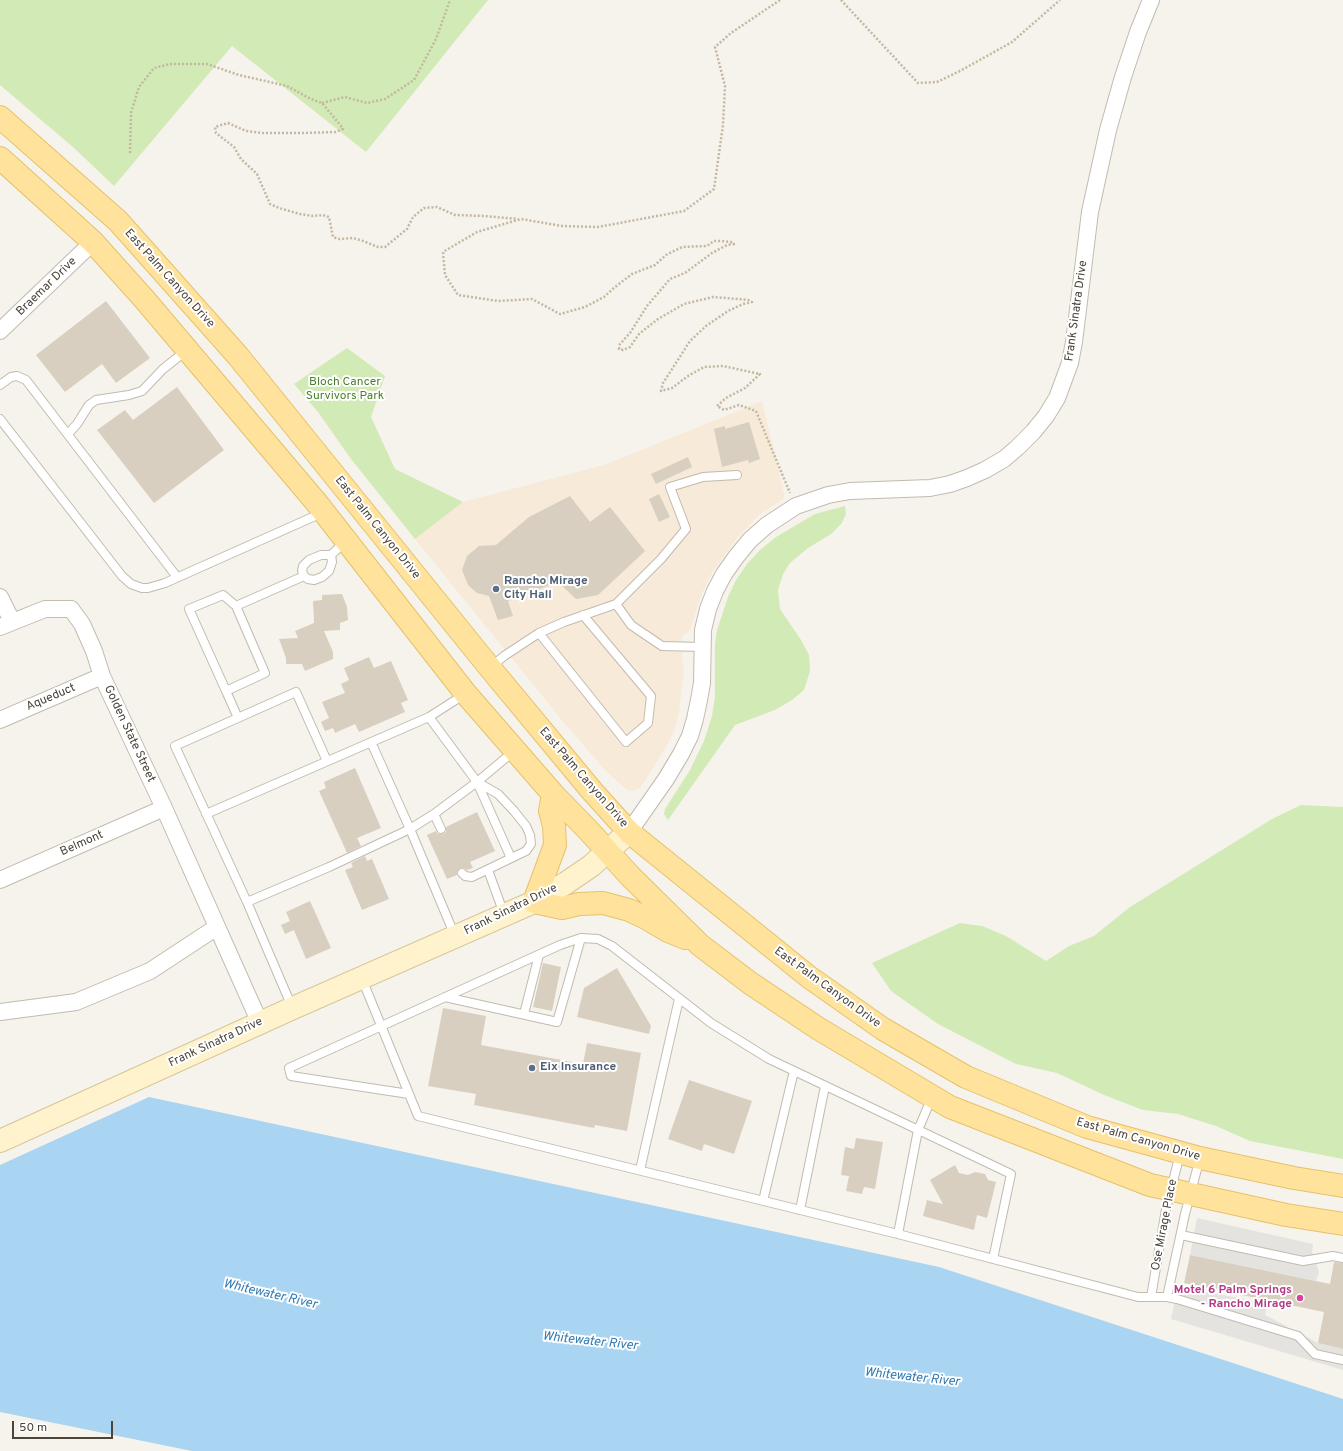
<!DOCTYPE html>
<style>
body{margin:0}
#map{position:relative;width:1343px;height:1451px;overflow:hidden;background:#f6f3ec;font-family:Overpass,sans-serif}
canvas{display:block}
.scale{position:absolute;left:12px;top:1421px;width:101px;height:18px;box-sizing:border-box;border:2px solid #4b4439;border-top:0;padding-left:5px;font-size:12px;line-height:14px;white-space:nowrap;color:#4b4439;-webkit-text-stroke:3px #fff;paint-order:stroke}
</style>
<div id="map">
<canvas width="1343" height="1451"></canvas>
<div class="scale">50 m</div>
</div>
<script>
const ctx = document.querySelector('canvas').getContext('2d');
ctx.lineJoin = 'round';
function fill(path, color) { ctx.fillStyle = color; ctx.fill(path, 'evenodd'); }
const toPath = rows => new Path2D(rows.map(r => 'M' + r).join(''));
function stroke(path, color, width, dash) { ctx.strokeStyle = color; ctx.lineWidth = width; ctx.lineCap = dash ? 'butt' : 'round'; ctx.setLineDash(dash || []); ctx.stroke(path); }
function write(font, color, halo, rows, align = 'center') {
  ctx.font = font + ' Overpass,sans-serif'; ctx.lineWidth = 4; ctx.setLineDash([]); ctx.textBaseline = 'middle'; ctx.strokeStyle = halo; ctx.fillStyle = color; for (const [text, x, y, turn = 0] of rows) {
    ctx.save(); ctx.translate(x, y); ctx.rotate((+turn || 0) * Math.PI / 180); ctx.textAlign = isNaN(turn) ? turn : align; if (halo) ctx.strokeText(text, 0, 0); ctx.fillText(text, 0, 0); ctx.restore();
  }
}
fill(toPath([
 [762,401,785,498,760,514,737,538,712,573,702,593,690,630,682,637,682,658,684,671,679,712,675,729,666,747,641,787,635,791,627,790,605,770,565,724,415,539,463,502,607,464]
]), '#f7ead8');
fill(toPath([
 [0,0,488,0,366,152,232,46,114,186,73,147,0,85],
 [347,348,385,376,371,417,395,469,463,502,415,539,351,459,318,412,294,384],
 [845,506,846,514,842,523,831,534,808,548,790,563,783,574,778,590,780,609,801,640,809,655,810,671,804,690,792,700,775,710,735,725,668,820,664,814,665,809,690,770,704,741,712,716,715,696,715,644,717,630,728,597,736,580,747,564,760,550,776,537,815,514],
 [1301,805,1343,807,1343,1159,1250,1141,1216,1126,1178,1114,1143,1110,1104,1095,1057,1073,1016,1064,938,1024,891,991,872,963,960,923,982,926,1006,936,1046,961,1069,946,1094,936,1130,907,1272,819]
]), '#d2eab5');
fill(toPath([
 [1197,1218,1313,1244,1312,1252,1319,1272,1316,1281,1190,1255],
 [1178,1287,1267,1303,1265,1315,1318,1343,1343,1349,1343,1370,1171,1319]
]), '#e5e3e0');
fill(toPath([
 [149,1097,939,1267,1343,1399,1343,1451,192,1451,0,1412,0,1165]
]), '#a9d4f2');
fill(toPath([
 [106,301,150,358,116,383,102,364,65,392,36,355],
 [177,387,224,450,154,503,97,430,125,410,133,420],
 [749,422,760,459,749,463,748,460,722,467,714,429,725,426,725,429],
 [688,457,692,467,656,484,651,474],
 [659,494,670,517,659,522,649,499],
 [570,496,590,522,610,507,645,551,598,595,576,599,558,582,508,601,513,616,498,620,489,596,477,593,468,585,462,570,467,556,479,546,496,545,529,517],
 [342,594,347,607,348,620,340,623,340,630,324,631,333,652,333,659,305,671,302,664,286,664,286,658,279,639,298,638,295,631,314,623,313,601,322,600,322,595],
 [369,657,374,668,391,661,408,700,401,703,405,712,359,732,355,724,335,733,333,728,325,731,321,722,329,718,322,702,345,693,341,684,349,680,344,668],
 [355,768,381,828,357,838,361,846,347,853,319,791,326,788,324,782],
 [477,812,495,851,470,862,473,868,467,870,464,868,460,868,457,871,457,875,447,879,427,835,436,831,438,834,443,834,446,832,446,827],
 [365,856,367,861,372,859,389,899,362,910,345,870,353,867,351,863],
 [310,901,331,948,306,959,294,930,285,934,281,925,290,921,286,912],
 [543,963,561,967,552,1011,533,1007],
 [617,968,651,1026,649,1034,577,1017,584,988],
 [443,1008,486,1016,481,1045,583,1064,587,1043,641,1053,627,1131,595,1125,594,1128,474,1105,476,1094,428,1086],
 [689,1080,752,1101,734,1154,704,1144,702,1151,668,1139],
 [856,1138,883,1142,875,1189,864,1187,862,1194,846,1191,849,1176,841,1175,845,1147,854,1149],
 [955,1165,959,1173,968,1175,975,1172,985,1174,988,1180,996,1182,987,1218,977,1215,974,1230,923,1216,927,1200,943,1204,930,1180],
 [1190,1255,1330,1284,1334,1262,1343,1263,1343,1349,1318,1343,1324,1312,1184,1283]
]), '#d8cfc1');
const lane = toPath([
 [0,385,11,377,17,376,26,380,177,577],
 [0,419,122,576,131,584,142,588,148,588,165,583,324,512],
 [68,434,77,424,89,405,96,400,129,395,142,391,163,369,187,350],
 [331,555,332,562,329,571,322,577,314,580,308,579,304,576,302,571,303,566,309,560,321,555,331,555,346,541],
 [616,604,661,559,686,529,670,487,703,477,737,475],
 [539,633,626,742,648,723,651,696,583,615],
 [491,667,504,656,539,633,564,622,616,604,631,625,662,646,702,647],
 [226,691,189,609,223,595,236,606],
 [429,717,477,782,514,751],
 [238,718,226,691,265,673,236,606,304,576],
 [371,742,410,829,455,936],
 [477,782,511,858],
 [206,814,429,717,465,694],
 [434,814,441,829],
 [488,870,504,914],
 [462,873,465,876,472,877,526,851,531,844,530,835,526,826,514,811,498,794,477,782],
 [247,902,175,746,296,692,327,761],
 [362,979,418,1116,898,1234,1138,1297,1167,1297,1177,1299,1298,1336,1315,1354,1343,1360],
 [445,997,557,1022,581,938],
 [292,1007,247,902,329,867,410,829,434,814,477,782],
 [524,1014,539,955],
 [409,1094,291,1076,289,1068,560,945,581,938,598,939,612,946,711,1023,769,1059,1011,1174,993,1259],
 [640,1170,679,999],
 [763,1201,794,1071],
 [800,1210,825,1086],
 [898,1234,918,1130,932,1097],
 [1181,1235,1303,1261,1333,1256,1343,1258],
 [1151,1297,1166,1209,1180,1154],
 [1167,1297,1185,1214,1200,1158]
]);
const street = toPath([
 [0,331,93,242],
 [0,597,12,621],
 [0,627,45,609,71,609,82,624,94,651,102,676,164,808,260,1023],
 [0,720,102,676],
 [629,832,666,779,681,754,690,736,695,719,699,700,702,683,703,630,708,609,715,591,724,574,736,557,750,540,767,525,796,506,828,495,850,491,930,488,950,484,967,478,985,470,1004,459,1018,447,1033,432,1046,416,1057,398,1070,363,1074,342,1090,212,1108,130,1123,77,1138,32,1151,0],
 [0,880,164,808],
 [0,1012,76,1002,150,971,217,927]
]);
const secondary = toPath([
 [0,1141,293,1008,534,902,566,883,591,866,629,832]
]);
const primary = toPath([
 [0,117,118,221,238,356,490,668,592,791,629,832,809,977,883,1029,966,1077,1087,1127,1200,1158,1294,1178,1343,1186],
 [0,158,93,242,145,300,316,502,466,694,553,794,588,830,631,877,700,945,750,983,819,1029,950,1107,1150,1185,1286,1215,1343,1224],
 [553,794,550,811,554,826,555,845,534,902,562,908,579,904,603,903,629,910,646,918,668,931,685,938]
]);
stroke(lane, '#c2bbae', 10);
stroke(street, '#c2bbae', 18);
stroke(secondary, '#d6c79b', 24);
stroke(primary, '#e6c16a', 24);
stroke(toPath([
 [780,0,731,33,715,47,725,86,723,125,714,189,684,211,598,227,562,226,521,219,477,232,443,252,445,275,458,295,498,301,532,299,560,314,585,307,604,297,615,287,632,274,655,265,666,255,682,247,707,246,714,241,722,241,731,242,734,244,727,245,712,253,685,273,670,279,647,306,630,333,620,344,619,349,623,350,630,347,639,334,658,319,684,304,713,297,738,299,748,300,752,302,743,304,728,311,706,326,690,341,663,383,661,391,672,388,688,376,704,367,723,366,760,374,745,388,726,398,717,406,724,410,739,405,756,411,790,493],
 [841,0,918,83,937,82,960,71,1012,42,1060,0],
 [322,103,345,97,367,103,385,99,414,80,436,39,450,0],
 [130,153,131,113,139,87,154,68,170,64,207,64,239,75,287,86,311,99,322,103,341,126,343,129,336,132,304,133,263,133,246,131,228,123,215,127,216,133,234,147,241,159,257,174,270,204,279,208,300,214,313,216,323,215,329,217,333,237,339,239,353,238,363,241,378,247,385,247,407,229,413,217,424,208,437,207,455,215,484,216,518,219]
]), '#c4b79f', 2.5, [2, 2]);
stroke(lane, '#fff', 8);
stroke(street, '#fff', 16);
stroke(secondary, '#fff3cd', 22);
stroke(primary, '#ffe39c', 22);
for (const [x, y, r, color] of [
 [496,589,4,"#5c6f8a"],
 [532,1068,4,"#5c6f8a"],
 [1300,1298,4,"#d1479c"]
]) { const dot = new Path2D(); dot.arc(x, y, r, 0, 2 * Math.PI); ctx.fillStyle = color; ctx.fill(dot); stroke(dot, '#fff', 1.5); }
write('12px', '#4b4439', '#fff', [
 ["East Palm Canyon Drive",169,279,48],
 ["Braemar Drive",47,287,-44],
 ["Frank Sinatra Drive",1077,311,-82],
 ["East Palm Canyon Drive",377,528,51],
 ["Aqueduct",51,698,-23],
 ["Golden State Street",129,734,65],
 ["East Palm Canyon Drive",583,778,49],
 ["Belmont",82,844,-24],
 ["Frank Sinatra Drive",511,910,-26],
 ["East Palm Canyon Drive",827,988,36],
 ["Frank Sinatra Drive",216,1043,-25],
 ["East Palm Canyon Drive",1138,1140,16],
 ["Ose Mirage Place",1165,1225,-79]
]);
write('12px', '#4a7f2a', '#fff', [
 ["Bloch Cancer",345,383],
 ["Survivors Park",345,397]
]);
write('bold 12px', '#4e5e75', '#fff', [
 ["Rancho Mirage",504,582],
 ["City Hall",504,596],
 ["Eix Insurance",540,1068]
], 'left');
write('bold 12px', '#b23c85', '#fff', [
 ["Motel 6 Palm Springs",1292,1291],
 ["- Rancho Mirage",1292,1305]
], 'right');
write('italic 13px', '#2e7ab2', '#fff', [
 ["Whitewater River",270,1295,13],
 ["Whitewater River",590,1342,6],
 ["Whitewater River",912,1378,6]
]);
</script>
